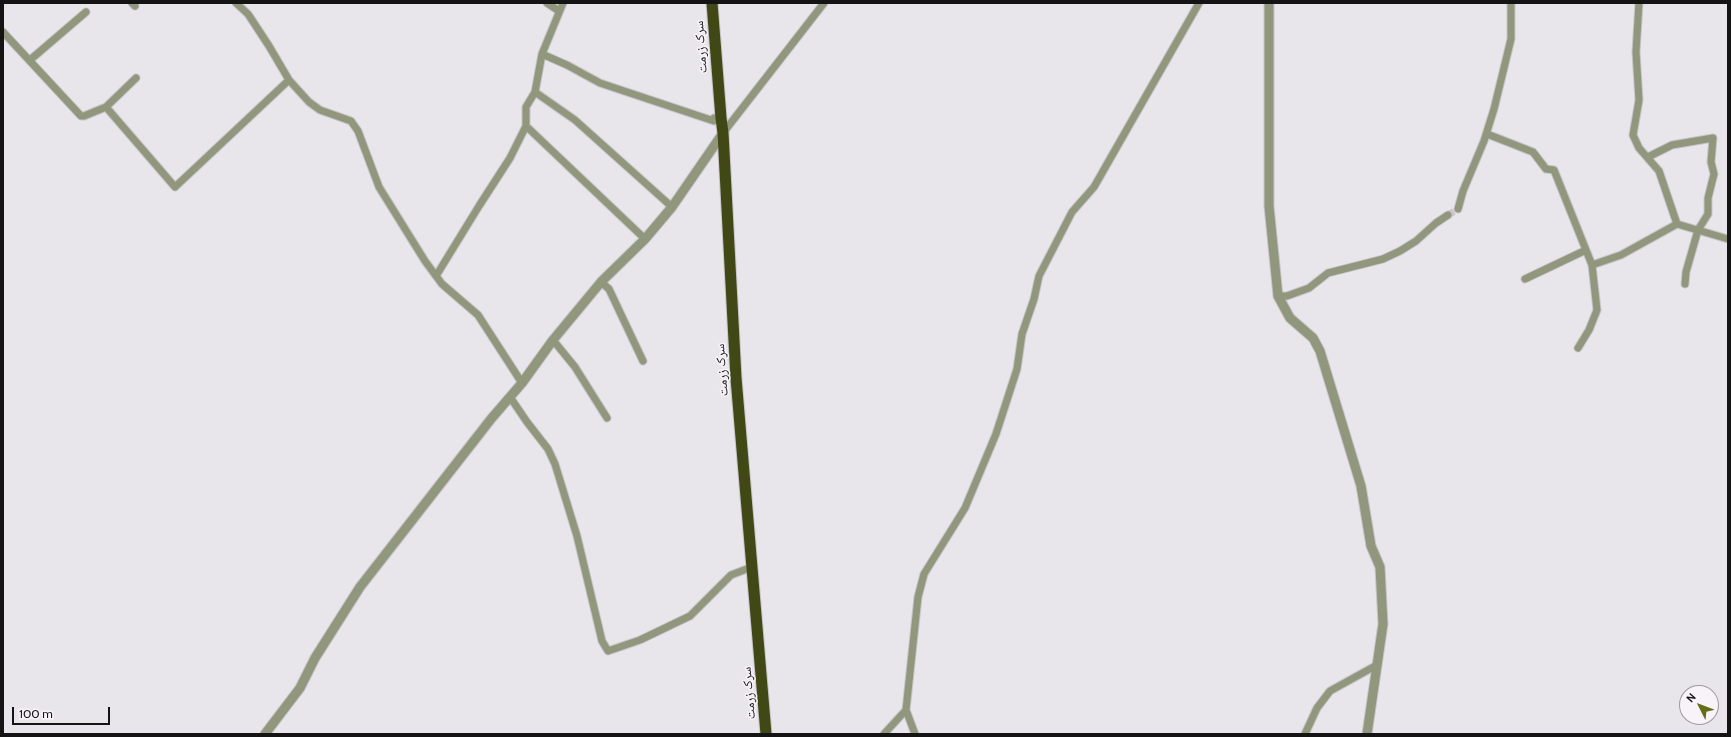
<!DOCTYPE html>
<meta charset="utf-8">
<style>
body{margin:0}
#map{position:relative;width:1731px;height:737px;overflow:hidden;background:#e9e6eb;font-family:Cabin,sans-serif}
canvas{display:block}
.frame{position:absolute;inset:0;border:4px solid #151415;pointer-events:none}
.north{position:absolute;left:1679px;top:685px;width:40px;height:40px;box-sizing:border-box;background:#f7f3f9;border:1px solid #9d9a9e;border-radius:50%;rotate:312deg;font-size:11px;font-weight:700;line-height:16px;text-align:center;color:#151415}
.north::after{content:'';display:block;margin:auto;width:14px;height:18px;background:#626d15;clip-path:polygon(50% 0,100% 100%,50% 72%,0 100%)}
.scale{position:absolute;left:12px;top:707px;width:98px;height:18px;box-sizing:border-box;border:2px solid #151415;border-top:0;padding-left:5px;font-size:12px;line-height:14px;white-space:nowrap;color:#151415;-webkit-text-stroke:3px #f7f3f9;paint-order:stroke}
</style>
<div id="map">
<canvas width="1731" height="737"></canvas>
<div class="frame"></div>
<div class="north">N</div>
<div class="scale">100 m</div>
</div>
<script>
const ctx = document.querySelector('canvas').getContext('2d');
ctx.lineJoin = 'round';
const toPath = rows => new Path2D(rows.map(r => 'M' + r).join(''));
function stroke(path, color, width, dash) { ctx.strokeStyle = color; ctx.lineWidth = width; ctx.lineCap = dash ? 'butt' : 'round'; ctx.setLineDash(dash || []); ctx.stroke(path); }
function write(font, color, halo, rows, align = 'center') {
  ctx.font = font + ' Cabin,"Noto Naskh Arabic",sans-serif'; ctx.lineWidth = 3; ctx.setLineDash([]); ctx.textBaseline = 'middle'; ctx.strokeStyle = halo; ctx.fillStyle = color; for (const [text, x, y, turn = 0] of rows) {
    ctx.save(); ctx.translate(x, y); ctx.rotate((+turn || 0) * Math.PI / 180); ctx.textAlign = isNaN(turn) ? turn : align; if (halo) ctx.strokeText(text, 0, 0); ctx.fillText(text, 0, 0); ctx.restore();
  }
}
stroke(toPath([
 [1448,215,1458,209]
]), '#c9c6cb', 7, [7, 3.5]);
const minor = toPath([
 [132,3,135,6],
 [236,3,248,14,269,46,289,80,309,102,320,110,351,121,358,131,379,187,425,261,442,284,478,315,522,383],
 [547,3,559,11],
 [1639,3,1636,52,1639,100,1633,135,1639,148,1659,171,1677,224,1728,239],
 [3,32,81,116,84,116,106,107,136,78],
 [542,54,567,65,600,83,714,121,714,118,721,118],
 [30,60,86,12],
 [535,92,575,120,672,207],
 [106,107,175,187,289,80],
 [526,126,645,239],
 [723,133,824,3],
 [1487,134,1533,152,1546,169,1554,170,1592,265,1597,310,1589,330,1578,348],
 [1648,157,1672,145,1713,138,1711,162,1714,174,1708,198,1708,214,1698,230,1686,272,1685,284],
 [1458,209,1463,191,1484,141,1494,109,1511,39,1511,3],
 [1592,265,1621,255,1677,224],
 [436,276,479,206,510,158,526,126,526,107,535,92,542,54,563,3],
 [1525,279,1586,250],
 [601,282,609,289,643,361],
 [1278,296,1287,296,1309,288,1328,273,1383,259,1400,251,1416,241,1436,223,1448,215],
 [553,340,575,367,607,418],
 [510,397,527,422,548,449,555,464,577,536,602,641,608,651,640,640,690,616,731,575,752,567],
 [884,734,906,710],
 [915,734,906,710,918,597,924,574,965,508,996,434,1017,369,1022,334,1034,299,1039,276,1072,212,1094,187,1199,3],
 [1305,734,1317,708,1330,691,1377,665]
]);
const tertiary = toPath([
 [1269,3,1269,206,1278,296,1290,318,1313,338,1320,351,1361,486,1371,546,1380,567,1383,624,1367,734],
 [265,734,300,688,315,658,360,587,491,419,522,383,553,340,601,282,645,239,672,207,723,133]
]);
const trunk = toPath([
 [712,3,721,118,723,133,736,378,766,734]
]);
stroke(minor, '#c7c4c9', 9);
stroke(tertiary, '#c7c4c9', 11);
stroke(trunk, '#c7c4c9', 13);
stroke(minor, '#91977c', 7);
stroke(tertiary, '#91977c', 9);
stroke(trunk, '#404816', 11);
write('13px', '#151415', '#f7f3f9', [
 ["سرک زرمت",701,47,-94],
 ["سرک زرمت",722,370,-94],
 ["سرک زرمت",749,693,-95]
]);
</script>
